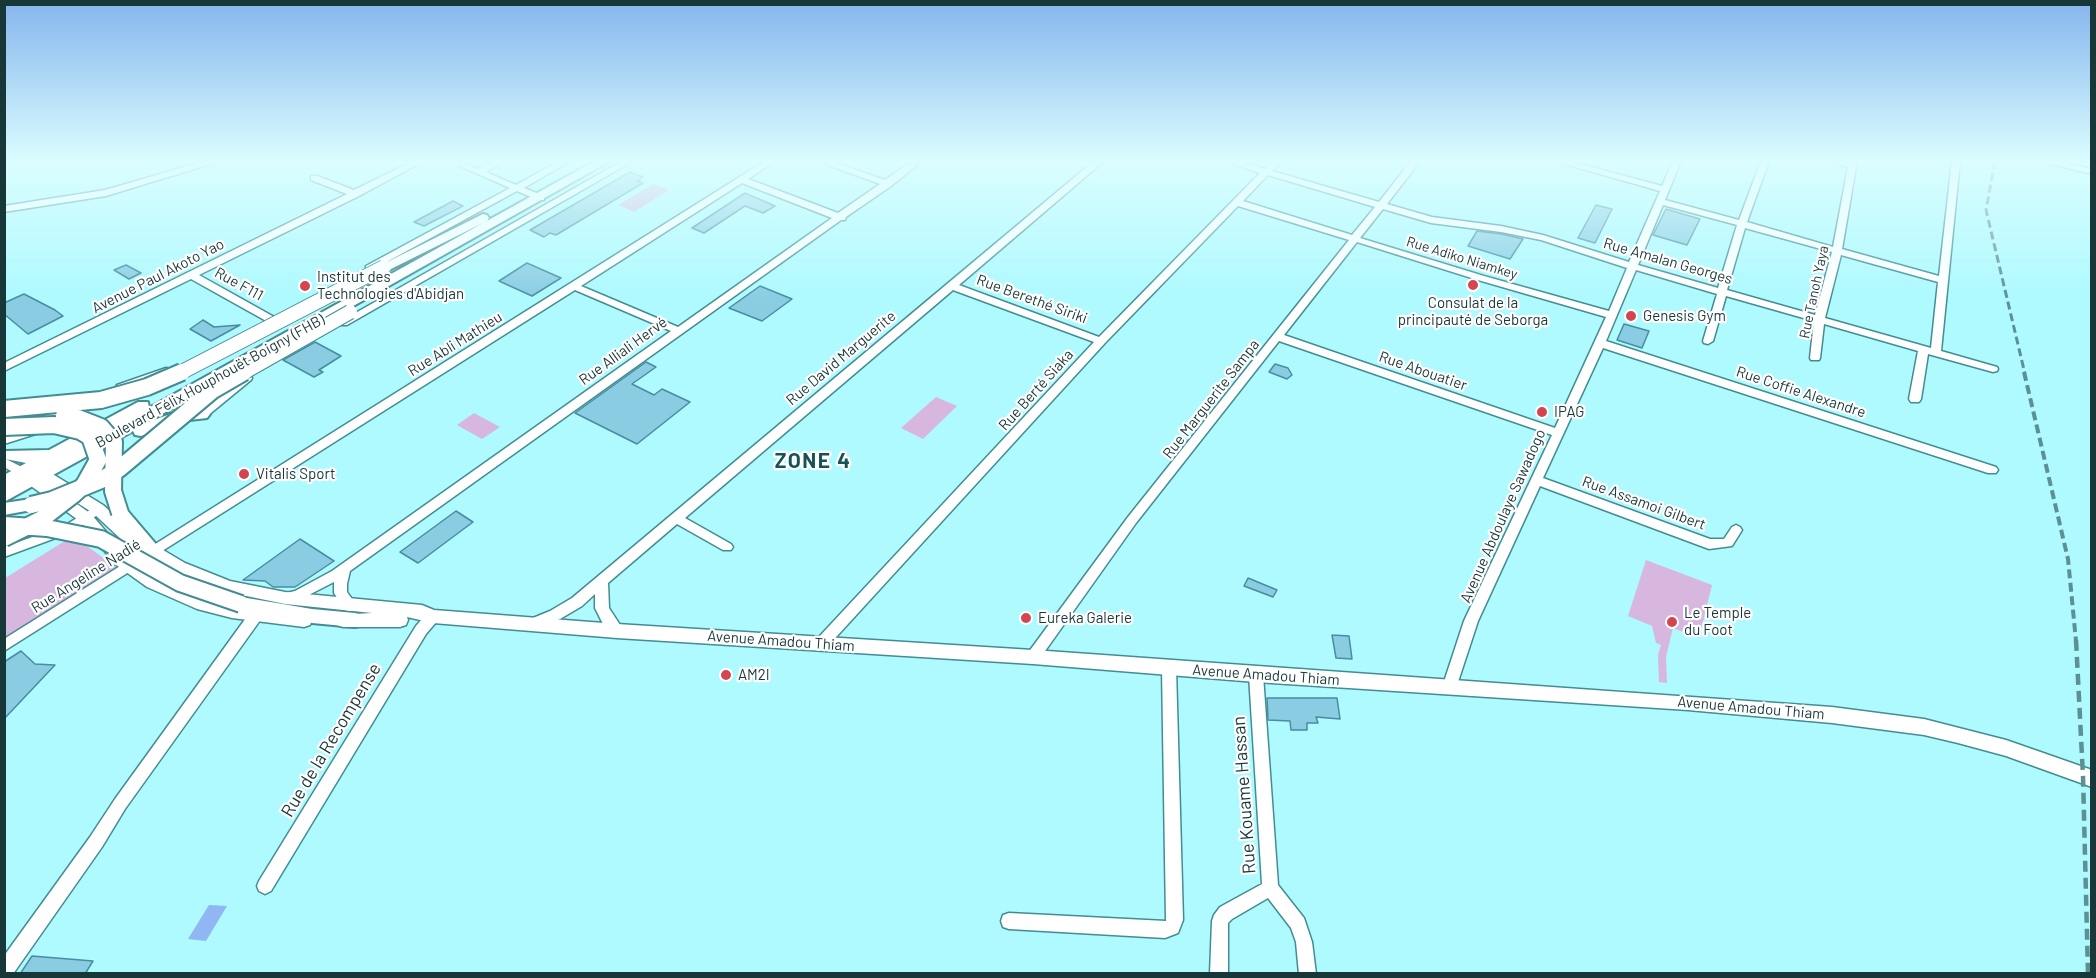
<!DOCTYPE html>
<meta charset="utf-8">
<style>
body{margin:0}
#map{position:relative;width:2096px;height:978px;overflow:hidden;background:#aefaff;font-family:Barlow,sans-serif}
canvas{display:block}
.frame{position:absolute;inset:0;border:6px solid #183739;pointer-events:none}
</style>
<div id="map">
<canvas width="2096" height="978"></canvas>
<div class="frame"></div>
</div>
<script>
const ctx = document.querySelector('canvas').getContext('2d');
ctx.lineJoin = 'round';
function fill(path, color) { ctx.fillStyle = color; ctx.fill(path, 'evenodd'); }
const toPath = rows => new Path2D(rows.map(r => 'M' + r).join(''));
function stroke(path, color, width, dash) { ctx.strokeStyle = color; ctx.lineWidth = width; ctx.lineCap = dash ? 'butt' : 'round'; ctx.setLineDash(dash || []); ctx.stroke(path); }
function write(font, color, halo, rows, align = 'center') {
  ctx.font = font + ' Barlow,sans-serif'; ctx.lineWidth = 4.5; ctx.setLineDash([]); ctx.textBaseline = 'middle'; ctx.strokeStyle = halo; ctx.fillStyle = color; for (const [text, x, y, turn = 0] of rows) {
    ctx.save(); ctx.translate(x, y); ctx.rotate((+turn || 0) * Math.PI / 180); ctx.textAlign = isNaN(turn) ? turn : align; if (halo) ctx.strokeText(text, 0, 0); ctx.fillText(text, 0, 0); ctx.restore();
  }
}
fill(toPath([
 [653,184,669,190,634,212,618,205],
 [936,397,957,406,923,439,901,428],
 [474,413,500,427,482,439,457,425],
 [73,536,116,567,5,639,5,578],
 [1646,560,1712,585,1699,638,1673,628,1666,657,1667,683,1659,682,1658,655,1661,645,1656,643,1652,626,1628,616]
]), '#d8b7df');
fill(toPath([
 [209,905,227,906,206,941,188,939]
]), '#90b6f4');
const building = toPath([
 [630,172,643,177,637,181,643,183,556,235,550,233,544,237,530,230,630,172],
 [745,193,775,206,763,213,745,206,704,233,692,228,745,193],
 [453,201,463,206,424,226,414,222,453,201],
 [1596,205,1612,209,1595,243,1578,238,1596,205],
 [1666,209,1700,219,1687,245,1653,235,1666,209],
 [1477,231,1501,234,1523,239,1510,259,1468,246,1477,231],
 [527,263,561,278,532,296,499,281,527,263],
 [126,265,141,273,129,279,114,270,126,265],
 [760,286,792,299,762,321,729,308,760,286],
 [24,294,55,310,63,316,28,334,4,314,4,303,24,294],
 [203,320,214,327,240,325,211,341,190,329,203,320],
 [1624,324,1649,331,1642,348,1617,340,1624,324],
 [315,342,341,356,319,370,323,372,314,377,283,360,315,342],
 [646,362,656,367,632,384,654,395,662,389,690,402,637,444,575,413,646,362],
 [1275,364,1288,368,1292,375,1287,379,1269,372,1275,364],
 [456,511,473,522,418,563,400,552,456,511],
 [300,539,334,561,295,587,273,587,265,581,243,580,300,539],
 [1248,578,1277,590,1273,597,1244,586,1248,578],
 [1332,635,1349,636,1352,659,1336,658,1332,635],
 [21,651,35,664,55,665,4,719,4,662,21,651],
 [1267,698,1337,698,1340,719,1316,717,1318,723,1307,723,1307,730,1291,730,1290,721,1268,720,1267,698],
 [32,956,93,961,85,974,20,974,32,956]
]);
fill(building, '#8acde3');
stroke(building, '#498ca1', 1.5);
const minor = toPath([
 [205,161,220,161,106,196,4,212,4,206,105,190,205,161],
 [413,161,424,161,359,196,199,275,276,318,276,322,268,322,191,279,4,371,4,363,347,194,311,180,311,176,317,176,354,190,413,161],
 [448,161,460,161,478,169,492,161,503,161,486,172,516,185,559,161,570,161,524,188,544,196,544,200,538,200,517,191,372,270,366,270,366,266,510,188,448,161],
 [622,161,633,161,347,325,339,325,338,323,622,161],
 [765,161,775,161,748,179,838,213,880,184,817,161,830,161,885,180,912,161,922,161,891,186,846,217,845,220,841,220,350,571,347,584,347,592,357,606,355,610,350,611,345,610,334,593,334,582,299,600,287,603,282,602,280,598,282,594,295,591,332,571,671,331,575,290,4,651,4,639,765,161],
 [742,183,832,218,678,327,581,286,742,183],
 [1094,161,1104,161,959,285,1099,337,1260,173,1225,161,1240,161,1265,169,1272,161,1281,161,1272,171,1379,202,1411,161,1420,161,1387,204,1432,217,1501,226,1543,235,1629,262,1660,191,1554,161,1569,161,1662,186,1673,161,1681,161,1665,200,1739,220,1761,161,1769,161,1747,222,1833,247,1848,167,1828,161,1857,161,1842,249,1939,276,1952,161,1960,161,1941,351,1997,367,1998,369,1997,371,1993,372,1928,354,1921,399,1919,402,1911,402,1909,399,1918,351,1824,324,1820,358,1819,360,1811,360,1810,358,1814,321,1726,296,1713,341,1708,344,1704,343,1703,341,1717,294,1636,270,1606,341,1996,467,1998,470,1996,473,1988,473,1603,348,1543,478,1710,539,1724,539,1732,527,1736,525,1740,527,1742,530,1732,546,1709,549,1540,486,1478,621,1456,688,1454,692,1449,694,1444,692,1442,688,1464,621,1552,435,1279,341,1136,523,1038,661,1033,663,1028,661,1026,657,1028,653,1128,517,1349,240,1238,206,1105,343,827,647,822,648,817,647,815,643,817,639,1094,342,953,290,685,518,731,544,733,547,731,550,723,550,677,524,608,583,609,608,624,631,622,635,617,636,612,635,603,624,595,608,595,594,582,606,560,619,533,629,528,628,526,624,528,620,550,611,572,598,1094,161],
 [1268,175,1375,207,1352,235,1243,201,1268,175],
 [1663,205,1737,225,1718,288,1638,265,1663,205],
 [1383,209,1431,223,1501,232,1541,240,1627,268,1609,311,1484,276,1360,238,1383,209],
 [1745,228,1832,252,1815,315,1727,290,1745,228],
 [1357,242,1478,280,1606,317,1555,428,1284,335,1357,242],
 [1841,255,1938,282,1931,348,1825,318,1841,255],
 [2039,161,2056,161,2092,169,2092,174,2039,161],
 [166,368,170,369,171,371,170,373,121,391,116,387,117,385,166,368],
 [247,375,251,376,252,378,251,380,206,417,198,417,196,414,198,411,247,375],
 [38,425,44,429,42,432,4,444,4,436,38,425],
 [4,458,26,469,28,472,26,475,18,475,4,467,4,458],
 [98,505,102,506,104,509,102,512,72,532,4,557,4,547,64,526,98,505],
 [256,610,261,611,263,615,261,619,125,809,102,847,13,974,4,974,4,956,90,837,115,799,251,611,256,610],
 [433,611,438,612,440,616,438,620,426,634,271,891,265,894,259,891,257,886,259,881,416,626,428,612,433,611],
 [1169,662,1174,664,1176,668,1183,920,1178,933,1165,938,1009,929,1003,927,1001,921,1003,915,1009,913,1166,921,1162,668,1164,664,1169,662],
 [1256,669,1261,671,1263,675,1278,885,1304,918,1312,942,1316,974,1299,974,1296,942,1291,928,1268,898,1232,919,1228,923,1228,974,1210,974,1212,921,1214,915,1220,907,1262,884,1249,675,1251,671,1256,669]
]);
const major = toPath([
 [33,462,103,505,136,534,185,563,230,581,285,592,422,605,434,610,617,624,1033,650,1832,707,1924,719,2006,740,2092,770,2092,787,2006,756,1958,743,1924,735,1832,723,1688,710,1256,682,1033,664,617,638,433,623,407,617,408,620,406,625,400,627,343,627,337,625,335,620,337,615,372,613,285,604,222,591,173,571,124,542,93,513,59,491,91,514,127,556,159,579,206,598,232,604,304,613,310,615,312,620,310,625,304,627,232,618,197,609,147,587,115,564,81,522,17,476,15,472,17,468,26,468,28,463,33,462]
]);
const highway = toPath([
 [595,161,610,161,148,422,179,411,202,409,207,410,210,414,207,418,181,421,141,436,135,435,133,431,4,502,4,488,7,487,4,488,4,475,26,463,5,459,5,451,49,450,138,402,148,402,149,408,595,161],
 [483,214,487,215,489,218,487,221,389,270,384,271,377,267,483,214],
 [60,410,65,411,68,415,65,419,4,423,4,413,60,410],
 [31,499,37,501,39,505,37,509,4,515,4,503,31,499],
 [120,507,126,509,155,543,158,548,155,553,149,554,143,553,114,517,112,513,114,509,120,507],
 [241,597,312,609,355,613,362,615,364,620,362,625,355,627,312,623,241,611,235,609,232,604,235,599,241,597]
]);
stroke(minor, '#428d92', 3);
stroke(major, '#428d92', 3);
stroke(highway, '#428d92', 4);
fill(minor, '#fff');
fill(major, '#fff');
fill(highway, '#fff');
stroke(toPath([
 [1995,161,1986,210,2025,374]
]), '#5c9093', 3, [8, 4]);
stroke(toPath([
 [2024,372,2068,559,2076,641]
]), '#5c9093', 4, [9, 4.5]);
stroke(toPath([
 [2076,640,2083,776,2088,974]
]), '#5c9093', 4.5, [11, 6]);
const highwayBridgeFar1 = toPath([
 [178,374,384,267],
 [241,374,350,312]
]);
const highwayBridge = toPath([
 [4,409,101,400,147,387,182,372],
 [64,416,78,418,101,427,114,442,113,491,120,513],
 [4,427,54,425,80,431,90,437,98,460,84,485,73,495,42,519,4,538],
 [31,505,52,500,101,480,119,469,213,390,244,372],
 [4,525,47,528,101,539,180,583,241,604]
]);
stroke(highwayBridgeFar1, '#428d92', 16, []);
stroke(highwayBridge, '#428d92', 20, []);
stroke(highwayBridgeFar1, '#fff', 14);
stroke(highwayBridge, '#fff', 16);
const sky = ctx.createLinearGradient(0, 0, 0, 298);
sky.addColorStop(0, '#85b5ed');
sky.addColorStop(0.54, '#dbfdff');
sky.addColorStop(1, '#dbfdff00');
ctx.fillStyle = sky;
ctx.fillRect(0, 0, 2096, 298);
for (const [x, y, r, color] of [
 [1473,285,6,"#d54550"],
 [305,286,6,"#d54550"],
 [1631,316,6,"#d54550"],
 [1542,412,6,"#d54550"],
 [244,474,6,"#d54550"],
 [1026,618,6,"#d54550"],
 [1672,622,6,"#d54550"],
 [726,675,6,"#d54550"]
]) { const dot = new Path2D(); dot.arc(x, y, r, 0, 2 * Math.PI); ctx.fillStyle = color; ctx.fill(dot); stroke(dot, '#fff', 2); }
write('14px', '#183739', '#fff', [
 ["Rue Adiko Niamkey",1462,258,17],
 ["Rue Tanoh Yaya",1814,292,-78]
]);
write('15px', '#183739', '#fff', [
 ["Rue Amalan Georges",1668,261,16],
 ["Avenue Paul Akoto Yao",158,276,-27],
 ["Rue F111",239,284,29],
 ["Rue Berethé Siriki",1032,299,20],
 ["Rue Abli Mathieu",455,344,-32],
 ["Rue Alliali Hervé",623,351,-36],
 ["Rue David Marguerite",841,358,-40],
 ["Rue Abouatier",1423,371,19],
 ["Boulevard Félix Houphouët Boigny (FHB)",210,381,-29],
 ["Rue Berté Siaka",1036,390,-48],
 ["Rue Coffie Alexandre",1801,392,18],
 ["Rue Marguerite Sampa",1211,399,-52],
 ["Rue Assamoi Gilbert",1644,503,20],
 ["Avenue Abdoulaye Sawadogo",1503,516,-66],
 ["Rue Angeline Nadié",86,576,-32],
 ["Avenue Amadou Thiam",781,641,4],
 ["Avenue Amadou Thiam",1266,675,4],
 ["Avenue Amadou Thiam",1751,708,5]
]);
write('15px', '#183739', '#fff', [
 ["Institut des",317,277],
 ["Technologies d'Abidjan",317,294],
 ["Consulat de la",1473,303,"center"],
 ["principauté de Seborga",1473,320,"center"],
 ["Genesis Gym",1643,316],
 ["IPAG",1554,412],
 ["Vitalis Sport",256,474],
 ["Le Temple",1684,613],
 ["du Foot",1684,630],
 ["Eureka Galerie",1038,618],
 ["AM2I",738,675]
], 'left');
write('18px', '#183739', '#fff', [
 ["Rue de la Recompense",331,740,-59],
 ["Rue Kouame Hassan",1244,795,-94]
]);
ctx.letterSpacing = '1.5px';
write('bold 21px', '#165356', '#fff', [
 ["ZONE 4",813,461]
]);
ctx.letterSpacing = '0px';
</script>
